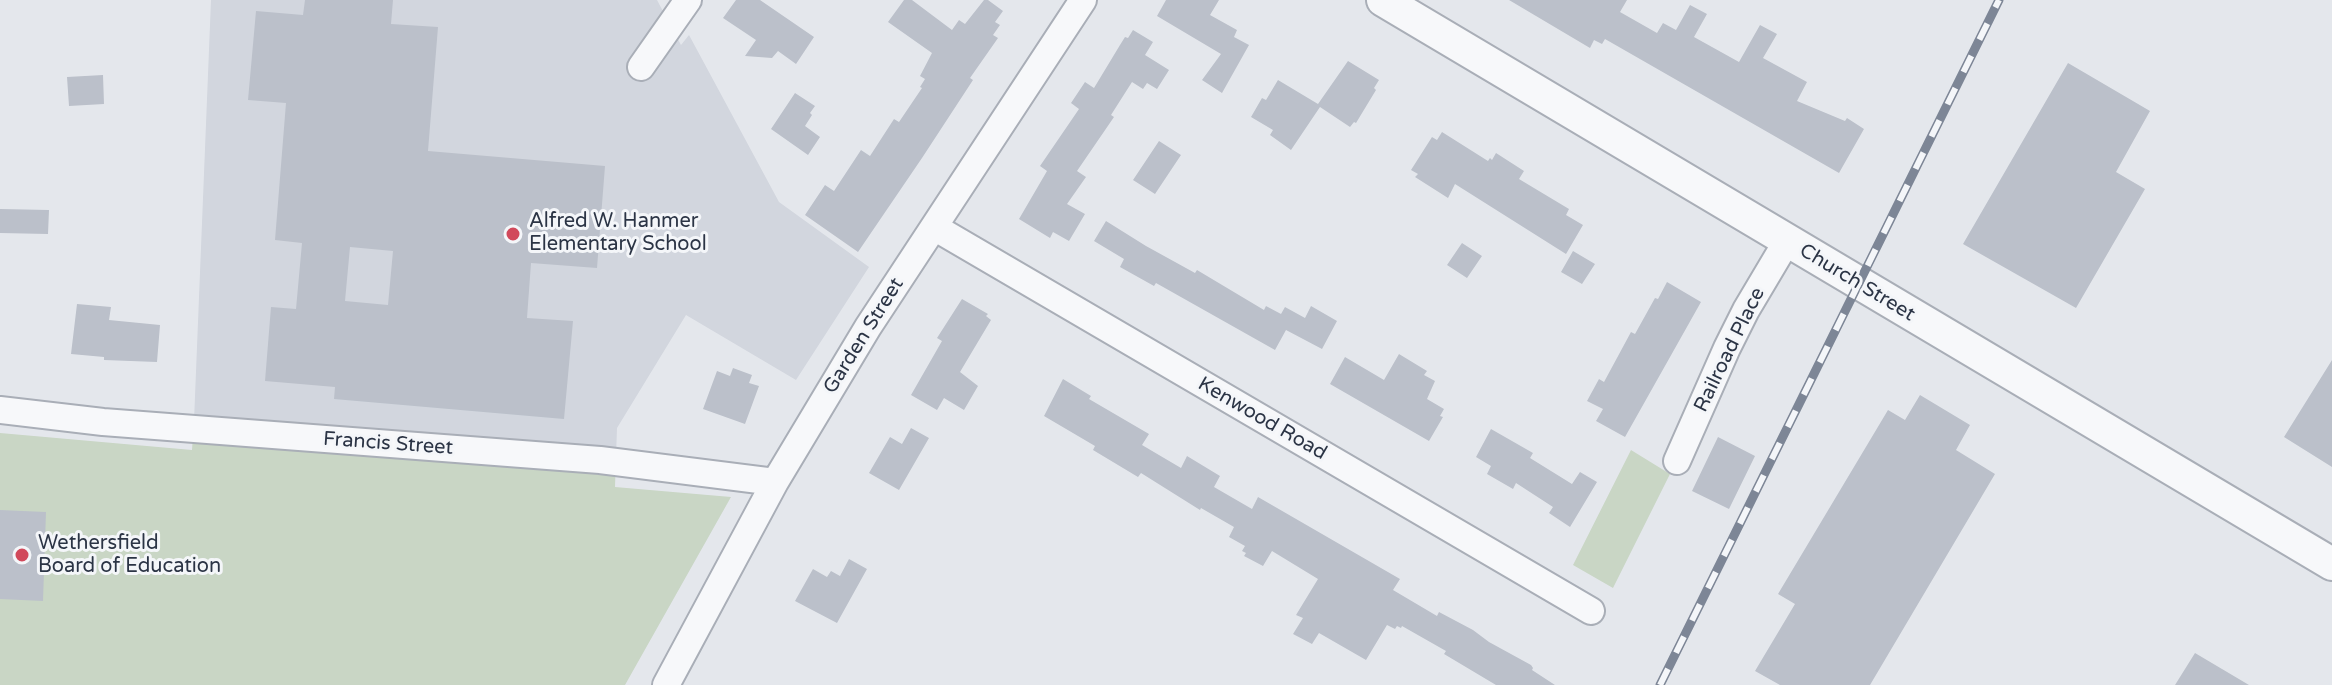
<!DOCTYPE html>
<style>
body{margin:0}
canvas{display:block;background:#e4e7ec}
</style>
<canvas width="2332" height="685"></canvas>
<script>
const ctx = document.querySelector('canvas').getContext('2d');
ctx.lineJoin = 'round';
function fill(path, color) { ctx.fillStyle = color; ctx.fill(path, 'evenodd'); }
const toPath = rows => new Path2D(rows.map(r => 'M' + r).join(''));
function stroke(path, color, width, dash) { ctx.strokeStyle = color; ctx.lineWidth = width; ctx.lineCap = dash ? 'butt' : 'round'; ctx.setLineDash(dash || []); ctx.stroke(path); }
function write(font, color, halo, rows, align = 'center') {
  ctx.font = font + ' "Varela Round",sans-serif'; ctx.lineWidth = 6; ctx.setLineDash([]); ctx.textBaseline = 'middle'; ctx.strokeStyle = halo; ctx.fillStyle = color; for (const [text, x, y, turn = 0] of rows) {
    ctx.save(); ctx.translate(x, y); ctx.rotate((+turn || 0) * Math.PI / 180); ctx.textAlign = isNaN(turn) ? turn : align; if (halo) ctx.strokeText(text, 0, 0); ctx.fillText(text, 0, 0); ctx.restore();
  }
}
fill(toPath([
 [211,0,657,0,681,45,689,35,779,202,869,267,796,380,686,315,617,428,616,457,194,421]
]), '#d2d6de');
fill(toPath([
 [194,421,616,457,615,487,731,497,625,685,0,685,0,433,192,450],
 [1631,450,1670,474,1613,588,1573,565]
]), '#c9d6c5');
fill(toPath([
 [305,0,393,0,391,24,438,27,428,151,605,166,597,268,531,263,527,318,573,321,564,419,334,399,335,387,265,381,271,307,296,309,302,243,275,240,286,103,248,100,256,11,303,15],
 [350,247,393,251,388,305,345,301],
 [736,0,760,0,814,37,796,64,778,51,772,58,745,56,756,40,723,18],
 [904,0,912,0,952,30,959,20,965,24,984,0,988,0,1003,11,995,22,1000,25,993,35,998,38,970,78,973,80,922,158,858,252,805,215,825,185,834,191,861,150,870,156,894,119,899,122,922,88,920,87,925,79,920,76,932,53,888,22],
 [1166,0,1219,0,1210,15,1237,30,1234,37,1249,45,1222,93,1202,80,1221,54,1157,16],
 [1509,0,1627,0,1620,12,1657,33,1663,23,1676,30,1690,5,1707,14,1694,37,1739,62,1760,25,1777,34,1763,58,1807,82,1797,101,1845,121,1847,118,1864,129,1839,173,1605,39,1602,44,1594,40,1590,48],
 [1133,30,1153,42,1145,55,1169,70,1157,89,1147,83,1143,89,1132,82,1111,115,1114,117,1077,171,1086,177,1067,204,1085,214,1069,241,1053,232,1050,238,1019,219,1047,171,1040,166,1079,109,1071,103,1085,82,1094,88,1120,45,1125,37,1128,38],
 [1348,61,1379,80,1374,88,1376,90,1356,123,1354,122,1350,127,1320,107,1291,150,1270,135,1273,130,1251,117,1262,98,1266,100,1278,80,1318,104],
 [2068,63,2150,111,2116,172,2145,189,2076,308,1963,244],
 [103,75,104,104,69,106,67,77],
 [795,93,815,106,810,113,812,115,805,126,820,137,808,155,771,129],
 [1442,132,1488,161,1490,158,1492,160,1496,153,1524,171,1519,179,1569,209,1566,215,1583,225,1566,254,1455,184,1448,198,1415,177,1418,174,1411,170,1432,137,1437,140],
 [1159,141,1181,155,1155,194,1133,180],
 [0,209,49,210,48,234,0,233],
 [1106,221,1146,246,1195,273,1197,270,1264,310,1266,306,1281,314,1285,307,1305,318,1311,306,1337,321,1322,349,1286,330,1275,350,1156,283,1154,286,1120,267,1124,259,1094,241],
 [1462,243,1482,256,1467,278,1447,265],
 [1573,251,1595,264,1582,284,1561,272],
 [1667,282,1701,302,1625,437,1596,421,1603,409,1587,401,1599,379,1604,382,1631,332,1635,334,1655,298,1658,299],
 [962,299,988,314,986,316,991,320,960,372,978,386,964,410,944,398,937,410,911,395,942,341,937,338],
 [77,304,111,307,109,320,160,325,157,362,104,360,104,357,71,354],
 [1399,354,1427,371,1424,375,1435,381,1427,399,1444,409,1440,416,1443,417,1429,441,1330,384,1345,357,1384,380],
 [2332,360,2332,467,2284,437],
 [733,368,752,375,749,383,759,386,745,424,703,409,717,371,730,376],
 [1063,379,1091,396,1089,399,1149,434,1142,445,1181,468,1187,456,1220,476,1214,487,1252,509,1258,497,1400,579,1393,590,1437,616,1439,612,1473,630,1489,642,1531,665,1533,668,1532,670,1555,685,1496,685,1444,654,1446,651,1402,626,1401,628,1397,626,1395,629,1387,625,1366,660,1319,633,1312,644,1293,634,1303,618,1296,615,1318,579,1272,551,1263,566,1244,556,1246,553,1242,551,1245,546,1229,537,1234,527,1201,508,1200,510,1141,473,1138,477,1093,450,1095,446,1044,416],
 [1920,395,1970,425,1956,450,1995,474,1870,685,1780,685,1755,671,1795,604,1778,594,1888,410,1905,420],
 [911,428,929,438,899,490,869,473,890,437,902,444],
 [1491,429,1533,453,1530,458,1572,484,1580,472,1597,482,1570,527,1549,513,1553,507,1516,483,1513,489,1487,474,1491,466,1476,457],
 [1718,437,1755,456,1729,509,1692,491],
 [0,510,46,512,43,601,0,599],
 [849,559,867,569,837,623,795,601,813,569,827,577,831,571,840,576],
 [2195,653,2249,685,2175,685]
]), '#bbc0ca');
const minor = toPath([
 [641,67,688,0],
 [934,227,1591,611],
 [0,410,103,422,600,460,775,482],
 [1677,461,1727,348,1746,310,1787,241],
 [666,685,775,482,868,327,1083,0]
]);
const tertiary = toPath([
 [1383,0,2332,564]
]);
stroke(minor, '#a9aeb7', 30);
stroke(tertiary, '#a9aeb7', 36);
stroke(minor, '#f7f8fa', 26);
stroke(tertiary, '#f7f8fa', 32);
const rail = toPath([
 [1660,685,1999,0]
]);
stroke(rail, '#7d8696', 9);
stroke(rail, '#f4f6f9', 6, [18]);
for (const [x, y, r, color] of [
 [513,234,8,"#d1495b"],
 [22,555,8,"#d1495b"]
]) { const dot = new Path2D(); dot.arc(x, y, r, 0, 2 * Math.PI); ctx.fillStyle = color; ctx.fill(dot); stroke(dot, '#f4f6f9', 3); }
write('20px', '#2b3445', '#f4f6f9', [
 ["Alfred W. Hanmer",529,222],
 ["Elementary School",529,245],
 ["Wethersfield",38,544],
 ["Board of Education",38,567]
], 'left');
write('20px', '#2b3445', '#f4f6f9', [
 ["Church Street",1857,283,31],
 ["Garden Street",864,336,-58],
 ["Railroad Place",1730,350,-64],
 ["Kenwood Road",1262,419,30],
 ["Francis Street",388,444,4]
]);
</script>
